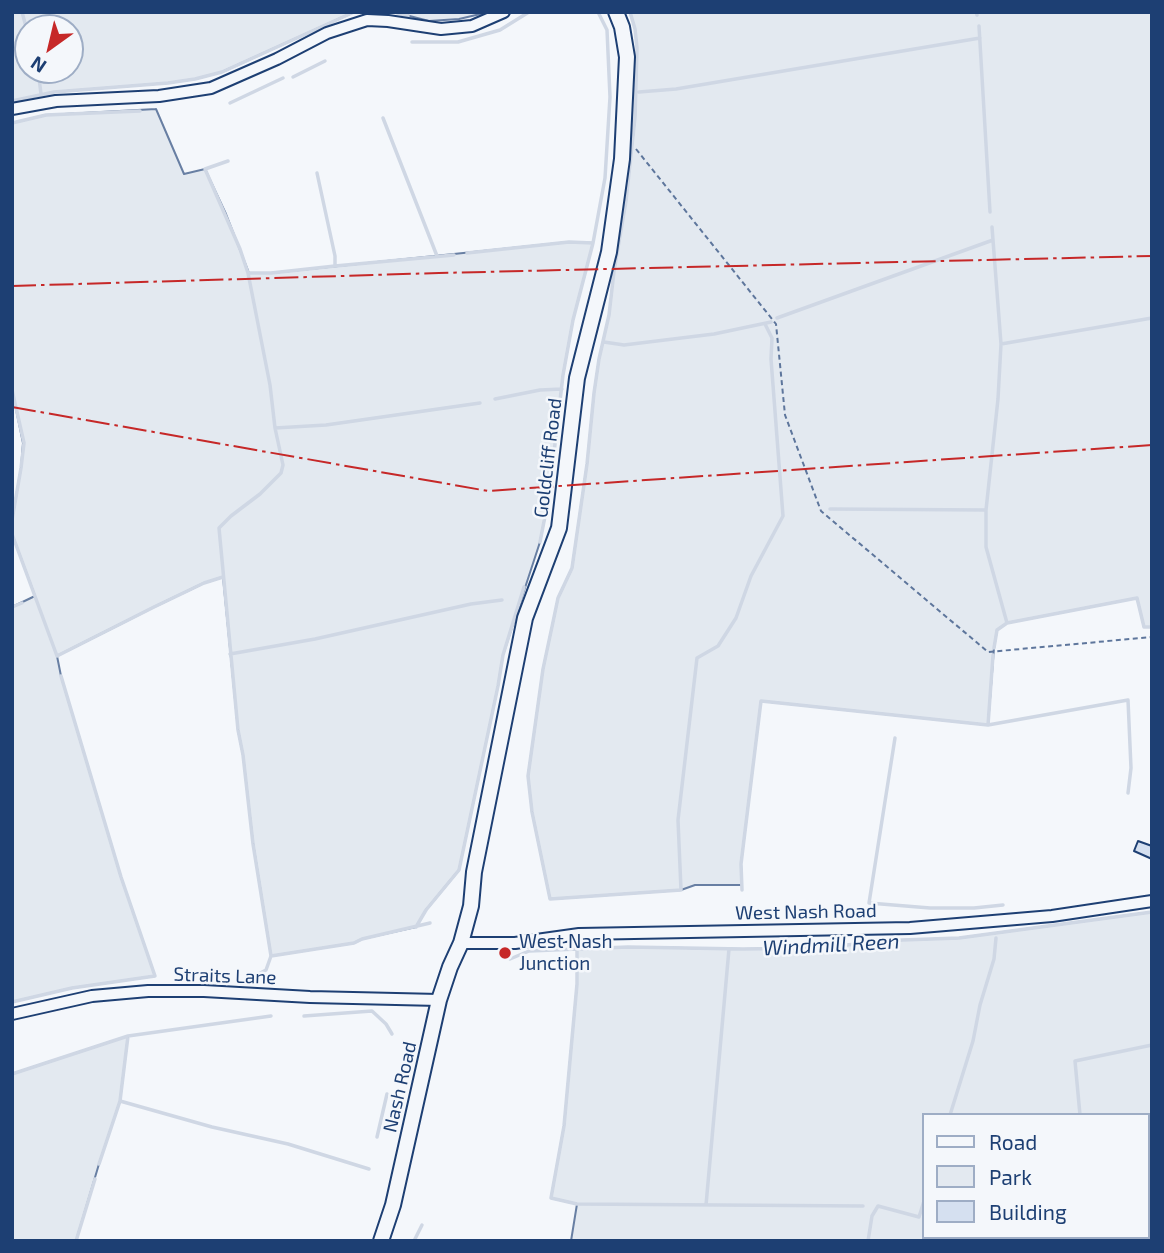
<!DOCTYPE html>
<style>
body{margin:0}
#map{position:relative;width:1164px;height:1253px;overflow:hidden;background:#f4f7fb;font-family:"Exo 2",sans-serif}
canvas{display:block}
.frame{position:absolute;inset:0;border:14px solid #1d3f73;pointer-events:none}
.legend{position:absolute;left:922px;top:1113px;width:228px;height:126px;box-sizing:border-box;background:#f4f7fb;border:2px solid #9eadc5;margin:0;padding:9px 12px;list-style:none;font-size:21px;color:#1d3f73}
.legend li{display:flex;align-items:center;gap:14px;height:35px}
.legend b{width:35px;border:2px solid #9eadc5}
.north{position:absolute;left:14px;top:14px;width:70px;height:70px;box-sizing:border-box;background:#f4f7fb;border:2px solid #9eadc5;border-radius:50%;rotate:214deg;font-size:19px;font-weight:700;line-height:28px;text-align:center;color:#1d3f73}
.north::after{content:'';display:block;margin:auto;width:24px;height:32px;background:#c62828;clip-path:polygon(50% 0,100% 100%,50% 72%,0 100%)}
</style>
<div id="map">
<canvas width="1164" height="1253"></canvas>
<div class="frame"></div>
<ul class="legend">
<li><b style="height:9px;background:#f4f7fb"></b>Road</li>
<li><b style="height:19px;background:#e3e9f0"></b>Park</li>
<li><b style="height:19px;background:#d5e0f0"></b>Building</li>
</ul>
<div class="north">N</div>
</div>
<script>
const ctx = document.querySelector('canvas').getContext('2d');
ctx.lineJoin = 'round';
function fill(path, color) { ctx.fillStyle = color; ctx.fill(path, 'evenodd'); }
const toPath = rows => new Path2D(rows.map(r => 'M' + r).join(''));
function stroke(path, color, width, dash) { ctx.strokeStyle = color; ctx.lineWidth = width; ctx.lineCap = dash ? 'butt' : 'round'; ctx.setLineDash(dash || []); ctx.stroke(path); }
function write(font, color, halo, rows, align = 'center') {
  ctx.font = font + ' "Exo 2",sans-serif'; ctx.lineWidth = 5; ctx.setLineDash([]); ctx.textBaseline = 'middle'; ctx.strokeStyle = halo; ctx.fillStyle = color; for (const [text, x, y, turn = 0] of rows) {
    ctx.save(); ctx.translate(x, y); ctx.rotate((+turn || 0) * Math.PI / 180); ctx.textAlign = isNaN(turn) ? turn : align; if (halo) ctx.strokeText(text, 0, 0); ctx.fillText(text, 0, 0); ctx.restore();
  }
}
const green = toPath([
 [12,12,354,12,222,72,195,79,168,83,54,92,12,101,12,12],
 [28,28,70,28,70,70,28,70,28,28],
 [394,12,489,12,459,19,429,21,394,12],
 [630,12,1152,12,1152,627,1144,627,1137,598,1007,623,997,630,994,648,988,725,761,701,741,864,742,885,695,885,681,890,550,899,532,812,528,776,543,669,553,622,558,598,572,568,587,464,594,393,599,359,609,315,614,271,626,201,635,118,637,48,635,29,630,12],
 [156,109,184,174,205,169,226,214,249,273,271,273,569,242,593,243,573,320,563,375,549,496,540,542,503,655,498,686,459,870,426,910,416,927,362,939,354,943,271,956,253,843,243,755,238,730,223,577,204,583,154,607,57,656,61,676,121,877,155,976,72,988,12,1002,12,607,35,596,12,534,12,520,21,468,23,443,12,390,12,123,46,115,156,109],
 [1152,912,1152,1241,571,1241,577,1204,551,1198,564,1126,577,984,577,949,628,947,743,949,812,948,902,940,959,938,1152,912],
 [924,1115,1148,1115,1148,1237,924,1237,924,1115],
 [128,1036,120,1101,99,1164,76,1241,12,1241,12,1074,128,1036]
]);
fill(green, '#e3e9f0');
stroke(green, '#687fa3', 2);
stroke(toPath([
 [22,12,28,34],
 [394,12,408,16],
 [630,12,635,29,637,48,635,117,626,201,614,271,609,315,599,359,594,393,587,464,572,568,558,598,553,622,543,669,528,776,532,812,550,899,681,890,678,820,697,658,718,646,736,618,751,576,783,516,771,359,772,338,765,324],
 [976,12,977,15],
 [979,26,990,212],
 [412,42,458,42,500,30,529,12],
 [38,70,41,94],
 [293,77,325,61],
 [639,92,676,89,980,38],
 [12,101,54,92,168,83,195,79,222,72,354,12],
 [230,103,283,78],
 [383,118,437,256],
 [12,123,46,115,140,111],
 [228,161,205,169,240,249,248,273,270,385,275,428,283,465,281,473,260,494,231,516,219,528,238,730,243,755,253,844,271,956,266,970,255,976],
 [317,173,335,256,335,266],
 [1152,218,1152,222],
 [992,227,1001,344,998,399,986,510,986,547,1007,623],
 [467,253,569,242,593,243],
 [248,273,271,273,335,266,454,255],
 [777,318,993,240],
 [604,342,624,345,714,334,771,322],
 [1001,344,1152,318],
 [12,390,24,443,21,468,12,520],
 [495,399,540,390,562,389],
 [275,428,326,425,480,403],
 [830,509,986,510],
 [12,534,57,656,154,607,204,583,223,577],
 [540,542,549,496,563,375,573,320,593,243,605,178,610,97,607,30,598,12],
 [12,607,22,603],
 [994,648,997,630,1007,623,1137,598,1144,627,1152,627],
 [230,654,315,639,471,604,502,600],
 [988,725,993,655],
 [895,738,869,903,930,908,974,908,1003,905],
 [742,890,741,864,761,701,988,725,1128,700,1131,768,1128,793],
 [416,927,426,910,459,870,498,686,503,655,524,587],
 [577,949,577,984,564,1126,551,1198,577,1204,863,1206],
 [271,956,354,943,362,939,430,923],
 [510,959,529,951,628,947,743,949,812,948,902,940,959,938,1152,912],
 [12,1002,72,988,155,976,121,877,61,676],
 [304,1016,372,1011,386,1024,392,1034],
 [12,1074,128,1036,271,1016],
 [120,1101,212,1127,288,1144,369,1169],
 [950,1115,973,1041,980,1005,994,959,996,938],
 [1080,1115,1075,1061,1152,1045],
 [377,1137,387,1094],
 [99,1164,120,1101,128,1036],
 [706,1205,729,949],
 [1089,1237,1090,1241],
 [76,1241,95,1179],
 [414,1241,422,1225],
 [868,1241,872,1216,878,1206,919,1217,924,1201]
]), '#cfd7e4', 3.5);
const building = toPath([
 [1138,841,1152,846,1152,859,1134,851,1138,841]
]);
fill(building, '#d5e0f0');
stroke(building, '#1d3f73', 2);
const street = toPath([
 [12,109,56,101,159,96,211,88,277,59,327,33,367,20,388,21,441,29,472,26,504,12],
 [461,943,515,943,579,934,910,928,1052,916,1152,901],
 [12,1014,92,996,148,991,204,991,310,997,439,1000]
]);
const secondary = toPath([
 [381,1241,393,1205,439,1000,450,967,461,943,471,906,474,872,525,618,559,528,577,378,609,252,622,159,627,57,622,27,616,12]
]);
stroke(street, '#1d3f73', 14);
stroke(secondary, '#1d3f73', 18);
stroke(toPath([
 [636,149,776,324,785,415,821,511,988,652,1152,637]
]), '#5e769c', 2, [5, 3.5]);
stroke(street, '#f4f7fb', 10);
stroke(secondary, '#f4f7fb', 14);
stroke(toPath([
 [12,286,439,273,1152,256],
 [12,407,488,491,1152,445]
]), '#c62828', 2, [24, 5, 3.5, 5]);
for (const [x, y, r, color] of [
 [505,953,7,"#c62828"]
]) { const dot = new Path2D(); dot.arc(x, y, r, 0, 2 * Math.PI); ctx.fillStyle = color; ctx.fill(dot); stroke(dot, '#f4f7fb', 2.5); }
write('19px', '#1d3f73', '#f4f7fb', [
 ["Goldcliff Road",548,458,-83],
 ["West Nash Road",806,912,-1],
 ["Straits Lane",225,976,2],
 ["Nash Road",400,1087,-77]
]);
write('19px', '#1d3f73', '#f4f7fb', [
 ["West Nash",519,942],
 ["Junction",519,964]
], 'left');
write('italic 21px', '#1d3f73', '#f4f7fb', [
 ["Windmill Reen",831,945,-3]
]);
</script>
